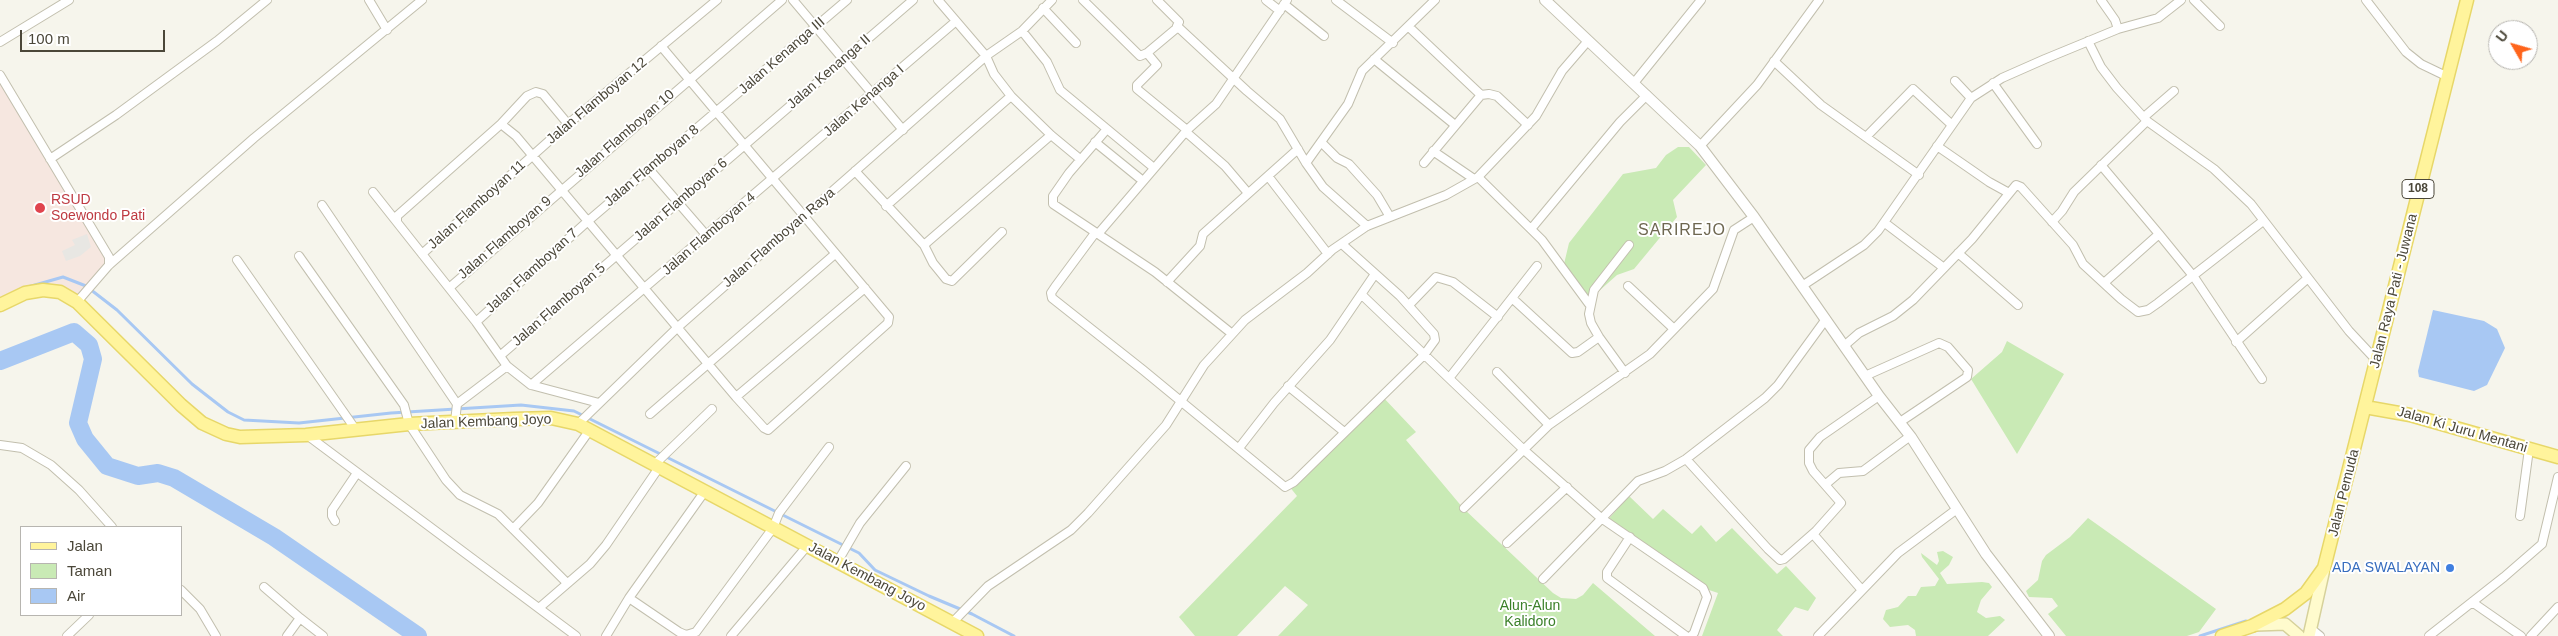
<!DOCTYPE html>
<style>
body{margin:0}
#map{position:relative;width:2558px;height:636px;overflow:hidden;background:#f6f5ec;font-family:Helvetica,sans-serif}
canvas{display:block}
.legend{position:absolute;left:20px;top:526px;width:162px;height:90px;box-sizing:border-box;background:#fff;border:1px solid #b7b5b0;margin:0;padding:6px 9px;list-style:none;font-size:15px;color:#4b4739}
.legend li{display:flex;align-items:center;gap:10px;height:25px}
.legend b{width:25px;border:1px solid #b7b5b0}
.north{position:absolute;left:2488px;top:20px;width:50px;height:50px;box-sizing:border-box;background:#fff;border:1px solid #b7b5b0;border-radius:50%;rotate:308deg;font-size:14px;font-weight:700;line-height:20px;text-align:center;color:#4b4739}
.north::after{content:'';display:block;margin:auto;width:18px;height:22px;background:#fe641b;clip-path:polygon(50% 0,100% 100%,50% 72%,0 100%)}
.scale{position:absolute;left:20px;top:30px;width:145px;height:22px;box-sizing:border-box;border:2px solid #4b4739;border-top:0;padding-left:6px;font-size:15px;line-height:18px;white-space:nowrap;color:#4b4739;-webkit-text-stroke:4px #fff;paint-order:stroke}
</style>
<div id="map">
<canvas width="2558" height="636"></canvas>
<ul class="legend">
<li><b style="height:6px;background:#fff49c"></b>Jalan</li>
<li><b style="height:14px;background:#c9eab5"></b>Taman</li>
<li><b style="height:14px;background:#a8c8f3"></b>Air</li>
</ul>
<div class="north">U</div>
<div class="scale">100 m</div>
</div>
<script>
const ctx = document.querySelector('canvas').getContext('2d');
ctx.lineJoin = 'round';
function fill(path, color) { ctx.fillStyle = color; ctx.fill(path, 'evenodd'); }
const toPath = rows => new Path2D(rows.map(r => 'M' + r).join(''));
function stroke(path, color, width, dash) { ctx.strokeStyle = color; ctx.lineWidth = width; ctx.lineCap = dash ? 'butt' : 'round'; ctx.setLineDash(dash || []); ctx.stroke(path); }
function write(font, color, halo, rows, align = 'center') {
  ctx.font = font + ' Helvetica,sans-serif'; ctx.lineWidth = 4; ctx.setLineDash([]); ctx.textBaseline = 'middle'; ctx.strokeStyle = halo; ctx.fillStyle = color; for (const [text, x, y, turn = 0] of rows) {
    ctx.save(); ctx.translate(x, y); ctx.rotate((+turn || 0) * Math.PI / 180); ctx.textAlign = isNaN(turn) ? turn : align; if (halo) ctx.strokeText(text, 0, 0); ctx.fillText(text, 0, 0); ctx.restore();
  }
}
fill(toPath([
 [0,75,110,261,77,302,43,290,0,305]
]), '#f6e7e0');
fill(toPath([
 [1678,147,1689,147,1706,165,1673,200,1677,217,1634,269,1617,275,1590,299,1564,264,1569,243,1623,174,1656,168,1666,155],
 [2007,341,2064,374,2017,454,1971,379,2002,352],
 [1381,395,1416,432,1406,440,1463,508,1553,593,1561,598,1576,599,1583,595,1593,583,1655,636,1278,636,1308,605,1285,586,1237,636,1195,636,1179,617,1297,496,1289,486],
 [1629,496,1653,519,1663,509,1692,534,1701,525,1716,542,1732,528,1777,574,1786,566,1816,598,1808,611,1795,607,1777,630,1783,636,1702,636,1718,593,1703,588,1606,522],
 [2088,518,2216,609,2199,632,2187,636,2066,636,2048,614,2058,606,2052,598,2029,597,2026,591,2038,580,2042,561,2046,555,2070,537],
 [1943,551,1953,557,1949,565,1940,573,1947,584,1982,582,1989,583,1992,587,1981,600,1977,612,1986,618,2000,616,2005,620,1988,636,1916,636,1915,630,1908,625,1890,627,1883,619,1886,610,1898,607,1908,596,1916,596,1921,587,1935,586,1939,579,1922,557,1921,553,1937,565,1939,561,1937,552]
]), '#c9eab5');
fill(toPath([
 [87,234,91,247,80,256,66,261,62,251,75,245,72,240]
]), '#e8e7e3');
fill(toPath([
 [2433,310,2484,321,2497,329,2505,348,2487,385,2474,391,2419,377,2418,371]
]), '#a8c8f3');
stroke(toPath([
 [28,287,63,277,86,286,117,310,192,384,228,412,244,420,299,423,391,413,521,405,574,411,859,553,875,570,929,596,972,614,1014,636],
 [2200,636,2246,621]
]), '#a8c8f3', 3);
stroke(toPath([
 [0,361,74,332,89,345,93,359,78,423,85,439,107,466,138,476,158,473,174,478,274,537,418,636]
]), '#a8c8f3', 18);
const minor = toPath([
 [369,0,387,30],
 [793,0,903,130],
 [1083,0,1140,56,1147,53,1178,27,1247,91,1280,119,1306,163,1323,187,1367,226],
 [1157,0,1179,22,1177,26],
 [1266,0,1280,11],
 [1336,0,1393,43],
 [2101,0,2115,20,2118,29],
 [2194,0,2220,26],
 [2366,0,2406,52,2421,64,2446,76],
 [1284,4,1324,36],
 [1043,8,1076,43],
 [1409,27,1481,95,1424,163],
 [1022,31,1047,62,1060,90,1154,168],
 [2088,41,2101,67,2117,88,2147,121,2214,169,2251,204,2349,331,2377,361],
 [0,42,69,0],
 [1147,53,1157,65,1137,85,1137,89,1187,130],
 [1374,59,1455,125],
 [1774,61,1821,105,1919,175],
 [0,75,109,257,109,265],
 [1955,81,1971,98],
 [1634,83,1701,0],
 [1993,83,2037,144],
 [1481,95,1489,94,1497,96,1528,125],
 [1011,96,1051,135,1080,159],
 [2144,117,2174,91],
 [501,124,516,136,736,397,764,428,768,430,888,323,889,317,661,46],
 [1107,129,1069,173,1053,196,1053,204,1155,272,1231,333],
 [1186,132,1225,166,1248,193],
 [1866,137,1913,89,1952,125],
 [1095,142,1143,181],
 [1322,143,1337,158,1349,164,1377,195,1390,217],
 [1700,146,1757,85,1819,0],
 [1937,146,1989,182,2009,193],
 [1433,151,1474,179],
 [50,159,116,115,217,41,267,0],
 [1306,163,1348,104,1362,71,1435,0],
 [2101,165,2159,234],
 [649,169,707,236],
 [855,171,924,245,1051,135],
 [1268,176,1328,254],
 [1478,177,1542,240,1589,304],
 [373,192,476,322,507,366,531,385,599,403],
 [322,205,457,404,455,422],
 [886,206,1011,96,994,74,986,56,938,0],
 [397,222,397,216,501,124,527,96,536,92,543,94,568,124],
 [2052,222,2062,211,2074,192,2147,121],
 [1885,223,1944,268],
 [1531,229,1620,122,1647,95],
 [1095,233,1055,287,1051,293,1052,298,1143,370,1285,487,1294,482,1424,355,1435,340,1434,334,1400,296,1342,244],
 [1098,234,1187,130,1216,104,1287,0],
 [924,245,933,263,946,279,952,281,1002,232],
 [1958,253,2018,305],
 [422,254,568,124,717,0],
 [299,256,404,405,409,424,446,480,460,495,498,514,567,583],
 [237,260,356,430],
 [1167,282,1200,246,1203,234,1298,149],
 [2104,283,2159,234,2194,277,2262,379],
 [1628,286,1674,329],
 [1802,286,1864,245,1878,231,1971,98,2002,78,2045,59,2118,29,2158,18,2181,0],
 [449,288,782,0],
 [1362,295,1524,450,1601,518,1703,588,1707,597,1694,633,1691,636],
 [1512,298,1572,353,1578,352,1599,337],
 [77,302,109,265,254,138,422,0],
 [1409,305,1436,277,1453,282,1498,317],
 [476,322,588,221,847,0],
 [2236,342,2308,278],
 [1844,346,1859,333,1893,316,1913,300,1972,239,2016,185,2021,187,2073,245,2083,264,2121,299,2138,312,2148,310,2158,303,2263,221],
 [501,355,913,0],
 [1497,372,1549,425],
 [1625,373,1599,337,1591,323,1589,314,1594,290,1629,245],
 [1865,376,1939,343,1948,347,1968,370,1967,377,1900,422],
 [1450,377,1537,266],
 [531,385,955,22],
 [1288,386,1343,431],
 [736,397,865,288],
 [457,404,507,366],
 [650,414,835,254],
 [578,424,678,327,986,56,1022,31,1052,0],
 [307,435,576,636],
 [0,445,22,448,51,465,79,490,112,527],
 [1239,448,1274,403,1330,340,1375,274],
 [1686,459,1768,549,1780,560,1784,559,1816,531,1841,503,1813,471,1809,463,1809,450,1820,437,1879,396],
 [655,464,712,409],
 [1826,484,1839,473,1863,471,1909,437],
 [1464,508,1549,425,1650,354,1713,289,1734,230,1754,217],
 [2520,516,2529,449],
 [335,521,332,516,332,510,357,473],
 [513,529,538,503,589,431],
 [1813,534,1861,589],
 [1630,537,1607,572,1607,578,1686,636],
 [1507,543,1567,487],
 [838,561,860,523,906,466],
 [1543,579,1638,481,1665,471,1686,459,1765,398,1778,385,1826,319],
 [264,587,300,618,287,636],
 [181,590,200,609,216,636],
 [629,598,679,632,686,635,696,632,773,528,779,513,829,447],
 [2472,602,2521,636],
 [539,608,590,564,606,545,660,466],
 [300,618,323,636],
 [952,623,988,586,1071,530,1088,513,1166,425,1204,365,1245,320,1307,273,1332,250,1367,226,1446,195,1478,177,1536,116,1562,71,1587,42],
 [2310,628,2320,636],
 [67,636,89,615],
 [606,636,629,598,705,491],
 [731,636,808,545],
 [1818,636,1898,553,1957,509],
 [2429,636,2504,577,2542,544,2558,477],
 [2531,636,2558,607]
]);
const tertiary = toPath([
 [1545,0,1700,146,1754,217,1879,396,1911,437,1986,554,2049,636]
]);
const secondary = toPath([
 [2256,625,2285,624,2299,636],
 [2309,636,2324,569]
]);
const primary = toPath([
 [0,305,25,293,43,290,60,292,77,302,181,405,202,423,226,434,240,437,306,435,409,424,514,419,551,418,578,424,977,636],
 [2365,407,2410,415,2558,457],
 [2222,636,2252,626,2285,609,2306,593,2324,568,2467,0]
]);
stroke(minor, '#c2bfae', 10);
stroke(tertiary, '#c2bfae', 12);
stroke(secondary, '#d6d19b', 14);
stroke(primary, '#e7d769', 15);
stroke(minor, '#fff', 8);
stroke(tertiary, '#fff', 10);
stroke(secondary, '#fffbcd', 11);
stroke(primary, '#fff49c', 12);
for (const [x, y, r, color] of [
 [40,208,6,"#e0444e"],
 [2450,568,5,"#3f7fe0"]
]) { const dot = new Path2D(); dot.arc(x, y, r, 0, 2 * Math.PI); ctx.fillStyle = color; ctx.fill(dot); stroke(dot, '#fff', 2); }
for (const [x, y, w] of [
 [2418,189,32]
]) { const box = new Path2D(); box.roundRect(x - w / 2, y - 9.5, w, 19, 4); ctx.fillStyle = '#fff'; ctx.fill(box); stroke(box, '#4b4739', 1); }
write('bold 12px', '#4b4739', null, [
 ["108",2418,189]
]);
write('14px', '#4b4739', '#fff', [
 ["Jalan Kenanga III",782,56,-41],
 ["Jalan Kenanga II",829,72,-41],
 ["Jalan Flamboyan 12",597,101,-40],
 ["Jalan Kenanga I",864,101,-41],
 ["Jalan Flamboyan 10",625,134,-41],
 ["Jalan Flamboyan 8",652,166,-40],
 ["Jalan Flamboyan 6",681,200,-41],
 ["Jalan Flamboyan 11",477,205,-42],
 ["Jalan Flamboyan 4",709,234,-41],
 ["Jalan Flamboyan 9",505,238,-41],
 ["Jalan Flamboyan Raya",779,238,-41],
 ["Jalan Flamboyan 7",532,271,-42],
 ["Jalan Raya Pati - Juwana",2394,291,-76],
 ["Jalan Flamboyan 5",559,305,-41],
 ["Jalan Kembang Joyo",486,422,-2],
 ["Jalan Ki Juru Mentani",2462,430,16],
 ["Jalan Pemuda",2344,493,-76],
 ["Jalan Kembang Joyo",867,577,28]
]);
write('14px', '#be3a42', '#fff', [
 ["RSUD",51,200],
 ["Soewondo Pati",51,216]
], 'left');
write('14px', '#366cbe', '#fff', [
 ["ADA SWALAYAN",2440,568]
], 'right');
write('14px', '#3b8029', '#fff', [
 ["Alun-Alun",1530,606],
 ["Kalidoro",1530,622]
]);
ctx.letterSpacing = '1px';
write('16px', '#6e6750', '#fff', [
 ["SARIREJO",1682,231]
]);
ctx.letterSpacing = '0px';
</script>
